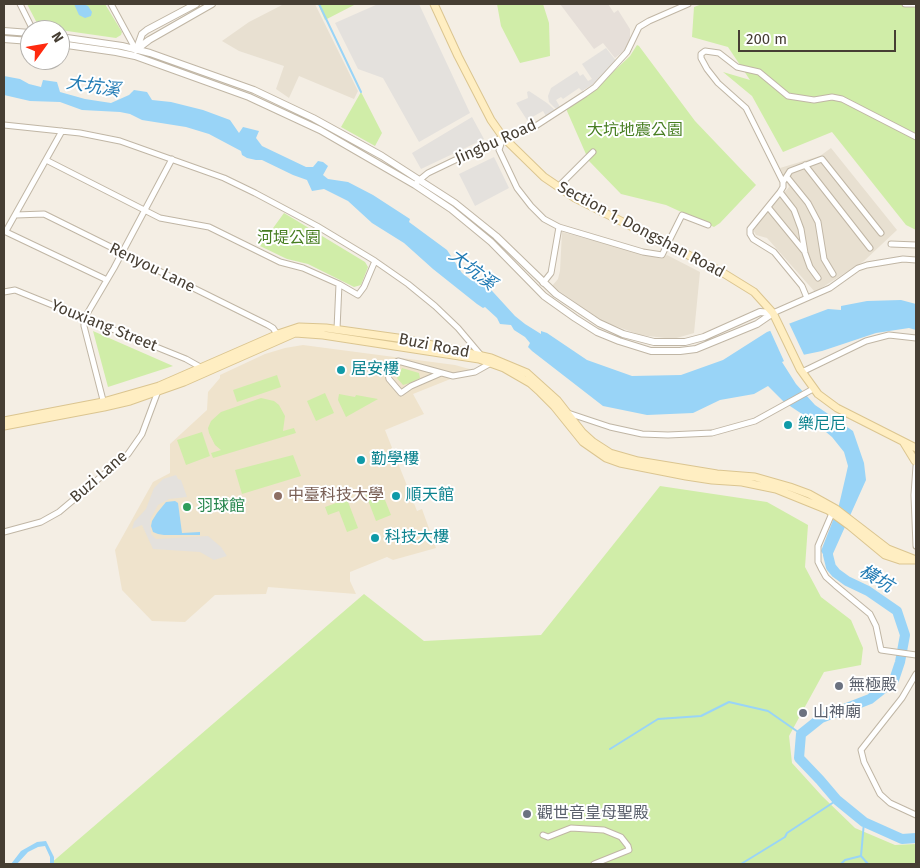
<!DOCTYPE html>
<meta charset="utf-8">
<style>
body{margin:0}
#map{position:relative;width:920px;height:868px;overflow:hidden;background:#f4eee4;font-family:"Fira Sans",sans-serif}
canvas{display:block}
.frame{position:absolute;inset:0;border:5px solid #463e33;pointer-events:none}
.north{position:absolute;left:20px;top:20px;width:50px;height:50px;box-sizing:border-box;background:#fff;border:1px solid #b5b2ad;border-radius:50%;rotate:58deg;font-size:14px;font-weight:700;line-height:20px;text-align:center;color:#463e33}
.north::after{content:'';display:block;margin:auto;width:18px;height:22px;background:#ff2a0f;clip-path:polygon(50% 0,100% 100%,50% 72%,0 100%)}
.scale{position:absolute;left:738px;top:30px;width:158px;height:22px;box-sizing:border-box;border:2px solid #463e33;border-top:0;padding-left:6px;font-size:15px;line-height:18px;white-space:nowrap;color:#463e33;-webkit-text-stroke:4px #fff;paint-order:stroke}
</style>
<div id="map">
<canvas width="920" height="868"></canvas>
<div class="frame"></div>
<div class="north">N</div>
<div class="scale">200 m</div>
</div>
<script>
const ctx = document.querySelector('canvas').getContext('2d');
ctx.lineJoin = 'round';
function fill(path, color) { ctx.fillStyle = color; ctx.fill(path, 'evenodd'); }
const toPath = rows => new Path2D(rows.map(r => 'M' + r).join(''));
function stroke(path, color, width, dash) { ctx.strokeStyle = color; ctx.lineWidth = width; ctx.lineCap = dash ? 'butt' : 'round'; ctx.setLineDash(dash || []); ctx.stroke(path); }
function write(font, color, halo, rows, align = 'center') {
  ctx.font = font + ' "Fira Sans","Noto Sans TC",sans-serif'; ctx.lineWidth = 4; ctx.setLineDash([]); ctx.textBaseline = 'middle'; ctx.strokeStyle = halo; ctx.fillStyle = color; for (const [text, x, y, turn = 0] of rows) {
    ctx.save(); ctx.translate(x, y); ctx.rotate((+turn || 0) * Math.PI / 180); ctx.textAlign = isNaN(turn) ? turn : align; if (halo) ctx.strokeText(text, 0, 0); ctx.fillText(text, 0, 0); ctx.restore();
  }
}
fill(toPath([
 [284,4,315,4,358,91,354,99,299,76,289,98,276,89,284,66,239,51,222,41,249,22],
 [831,148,897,230,864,261,815,292,767,238,756,235,752,228,756,225,789,187,780,168,820,156],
 [562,232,662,259,667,255,700,272,694,333,673,339,640,335,602,321,552,286,558,279,560,271]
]), '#e8e0d1');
fill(toPath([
 [560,4,608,4,614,13,618,10,630,29,630,38,625,50,615,58,603,43,594,49]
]), '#e6dfd9');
fill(toPath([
 [303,345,455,365,473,370,413,394,424,414,385,430,417,511,422,509,436,548,393,560,387,557,350,572,350,581,356,594,268,587,266,594,215,595,185,622,152,621,122,590,115,550,153,482,170,473,170,444,207,410,208,392,220,378,220,375,265,354,285,348]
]), '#efe3cc');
fill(toPath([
 [27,4,105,4,122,32,121,35,116,38,39,27],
 [318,4,356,4,325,20],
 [497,4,543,4,549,23,550,56,520,63,501,26],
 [702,4,916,4,916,230,906,225,832,132,783,152,752,96,723,72,750,80,728,47,692,37,694,7],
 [637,45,639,46,695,121,756,185,720,223,714,227,666,205,621,194,589,161,567,111,567,109,595,89,630,56],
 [361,92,382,133,375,146,341,127],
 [284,213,365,262,368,267,361,285,354,287,308,264,287,259,260,246],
 [93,331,173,366,108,387],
 [402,368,419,373,420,378,410,383,403,385,397,378],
 [277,375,281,387,237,402,233,390],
 [325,393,334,413,316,421,307,401],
 [339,394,355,397,356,395,378,399,346,417,338,400],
 [261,398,274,401,279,405,285,416,283,431,294,428,296,433,213,458,211,453,221,450,215,445,209,433,208,428,211,421,221,412],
 [202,432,210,456,186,465,177,440],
 [293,455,301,476,242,494,235,470],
 [660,486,767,502,808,525,805,567,821,597,851,620,863,648,861,665,824,672,789,736,792,763,822,796,855,828,895,845,916,844,916,864,50,864,364,594,424,641,541,635],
 [381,490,391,515,376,521,366,495],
 [347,499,358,528,347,532,339,511,328,515,325,507]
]), '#d0eda8');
fill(toPath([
 [378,4,419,4,470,113,419,142,383,78,358,69,335,23],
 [606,48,617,62,593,84,582,91,579,88,563,99,561,97,556,100,560,107,556,109,549,102,548,96,551,88,577,71,580,76,583,74,588,81,592,79,582,64],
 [529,91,547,103,555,110,546,116,543,111,527,120,516,103,528,98,527,92],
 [472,117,484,139,421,169,412,153],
 [494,157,509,188,475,206,459,174],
 [176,475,178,479,181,480,187,497,169,499,158,505,150,520,151,534,156,539,208,536,221,547,227,556,214,560,200,552,153,549,142,525,132,529,134,522,146,509,154,488,163,479]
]), '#e4e1dd');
fill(toPath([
 [74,4,83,4,88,6,92,12,91,16,85,18,79,15],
 [4,76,20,79,29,84,41,87,43,80,57,82,60,92,85,99,111,103,129,95,134,90,147,92,152,100,171,102,203,110,230,120,239,133,243,127,259,131,256,138,262,146,306,167,313,167,318,161,323,162,328,166,323,175,328,179,348,182,373,195,410,219,409,222,447,250,462,273,471,280,483,281,515,316,525,324,541,334,541,331,547,333,587,360,632,376,681,375,723,360,767,332,828,309,841,310,841,306,867,301,901,300,916,304,916,330,909,328,876,333,822,351,793,357,782,362,796,384,815,405,853,431,864,463,866,480,831,558,831,567,821,551,839,505,846,475,848,466,844,452,832,437,814,422,784,402,768,386,754,394,720,400,693,413,647,415,603,406,532,351,528,347,530,343,525,337,514,330,511,325,500,324,497,318,485,307,483,308,477,304,433,269,404,243,372,223,348,201,324,189,312,191,307,180,293,175,262,160,256,160,247,158,242,155,241,151,209,134,186,127,142,120,130,114,120,112,82,110,60,102,30,101,4,95],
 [175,501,178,503,182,533,200,532,200,535,164,535,158,534,153,532,151,526,152,521,157,513,166,502],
 [46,841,54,857,54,864,50,864,50,857,45,846,38,847,28,852,17,864,11,864,21,851,37,842]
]), '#99d4f7');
fill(toPath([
 [788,321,805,357,785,363,789,369,788,370,769,328]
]), '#f4eee4');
stroke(toPath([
 [319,4,361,92],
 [610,749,658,719,701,716,729,702,768,711,801,734],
 [861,856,868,864],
 [741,864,785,837,787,833,837,800],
 [841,864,845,860,861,856,864,822]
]), '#99d4f7', 2);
stroke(toPath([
 [828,555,831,567,836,573,847,581,868,591,897,611,905,635,900,662,894,680,870,699,821,718,801,734,799,758,820,780,837,800,864,822,902,839,916,838]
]), '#99d4f7', 10);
const minor = toPath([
 [20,4,33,30],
 [111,4,136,50],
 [905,4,916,4],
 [4,125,80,133,120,141,224,178,255,193,317,226,375,261,408,284,435,306,458,328,480,354,480,356],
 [503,138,499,150,517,188,531,206,544,219,559,227,643,252,662,255,682,215,708,225],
 [46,160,160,218,209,227,280,262,303,268,339,284,358,295,364,287,375,261],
 [805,165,870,248],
 [787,177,808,203,818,222,824,259,833,274],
 [417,182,428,173,503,137,531,129,585,94,595,87,627,52,639,27,649,21,688,4],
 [783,182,746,108,718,83,707,69,701,58,701,54,705,51,719,53,737,67,759,72,788,96,814,100,832,97,842,99,916,137],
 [558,187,593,152],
 [780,192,794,210,801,229,805,253,810,267,818,278],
 [768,207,804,251],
 [16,215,44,214,268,325,273,328,279,337],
 [4,231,107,280],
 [6,231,62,131],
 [891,244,916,245],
 [543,283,551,273,559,227],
 [4,292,15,290,186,359,202,368],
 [807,298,830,288,858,268,867,265,903,259,916,260],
 [773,313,807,298,802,286,774,252,753,239,750,234,750,229,780,192,783,187,783,182,790,171,822,159,881,233],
 [337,329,339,284],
 [802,372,866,341,889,335,916,338],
 [441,373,411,386,401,393,389,379,388,374,390,366,398,361,453,376,475,372,491,363],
 [104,404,84,326,84,319,114,268,172,159],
 [568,413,610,427,642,434,668,435,712,433,755,421,813,389],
 [916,466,914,495,916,546],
 [833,511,818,546,818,562,821,568,826,577,835,585,870,614,876,626,881,650,916,655],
 [4,532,41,522,59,512,128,454,142,434,158,391],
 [916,674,902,698,861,750,864,762,880,794,890,803,916,815],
 [543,835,548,837,571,828,604,830,621,837,628,846,629,850,594,864]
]);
const tertiary = toPath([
 [4,31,30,33],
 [60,37,122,46,150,53,254,90,313,118,382,156,455,203,496,236,556,294,599,323,623,334,654,342,685,342,704,337,760,312,773,313],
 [4,39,30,41],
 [60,44,116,52,135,56,249,97,320,130,415,185,451,209,491,242,544,296,575,318,597,332,619,341,651,351,680,351,696,349,757,324,773,313],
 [137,48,142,34,147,30,196,4],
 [136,50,149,40,212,4]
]);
const secondary = toPath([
 [434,4,458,56,491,120,503,137,544,177,575,198,720,271,754,292,773,313,800,369,818,394,837,408,916,448],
 [4,421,103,402,159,386,278,334,299,327,326,328,405,339,491,358,527,373,557,400,582,432,593,442,610,453,638,461,717,474,755,477,790,487,809,494,836,509,888,549,916,560],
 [4,426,104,407,130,401,184,382,295,333,323,335,479,359,504,368,530,383,540,392,554,406,583,442,606,458,620,463,686,476,712,480,742,482,776,489,828,510,850,526,885,555,900,560,916,560],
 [904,443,915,461]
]);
stroke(minor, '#c0b6a5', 7);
stroke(tertiary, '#c0b6a5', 8);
stroke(secondary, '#dbc590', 9);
stroke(minor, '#fff', 5);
stroke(tertiary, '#fff', 6);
stroke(secondary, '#ffeec2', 7);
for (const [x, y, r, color] of [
 [341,370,5,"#0f9aa8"],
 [788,425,5,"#0f9aa8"],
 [361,460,5,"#0f9aa8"],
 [278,496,5,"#8d6e63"],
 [396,496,5,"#0f9aa8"],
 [187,507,5,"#2e9e5b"],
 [375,538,5,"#0f9aa8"],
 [839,686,5,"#6b7280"],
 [803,713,5,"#6b7280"],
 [527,814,5,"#6b7280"]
]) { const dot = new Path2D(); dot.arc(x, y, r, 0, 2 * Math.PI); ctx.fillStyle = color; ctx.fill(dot); stroke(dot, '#fff', 2); }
write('16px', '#477e21', '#fff', [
 ["大坑地震公園",635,131],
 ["河堤公園",289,239]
]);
write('16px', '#463e33', '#fff', [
 ["Jingbu Road",496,142,-24],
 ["Section 1, Dongshan Road",641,230,28],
 ["Renyou Lane",152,268,26],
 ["Youxiang Street",104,326,22],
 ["Buzi Road",434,346,11],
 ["Buzi Lane",99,477,-41]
]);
write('16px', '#0d838f', '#fff', [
 ["居安樓",351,370],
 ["樂尼尼",798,425],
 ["勤學樓",371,460],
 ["順天館",406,496],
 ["科技大樓",385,538]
], 'left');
write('16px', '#785e54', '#fff', [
 ["中臺科技大學",288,496]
], 'left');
write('16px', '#27864d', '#fff', [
 ["羽球館",197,507]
], 'left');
write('16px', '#5b616d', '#fff', [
 ["無極殿",849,686],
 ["山神廟",813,713],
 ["觀世音皇母聖殿",537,814]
], 'left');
write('italic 18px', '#217bb4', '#fff', [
 ["大坑溪",93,87,9],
 ["大坑溪",472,270,38],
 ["橫坑",876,579,31]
]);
</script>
